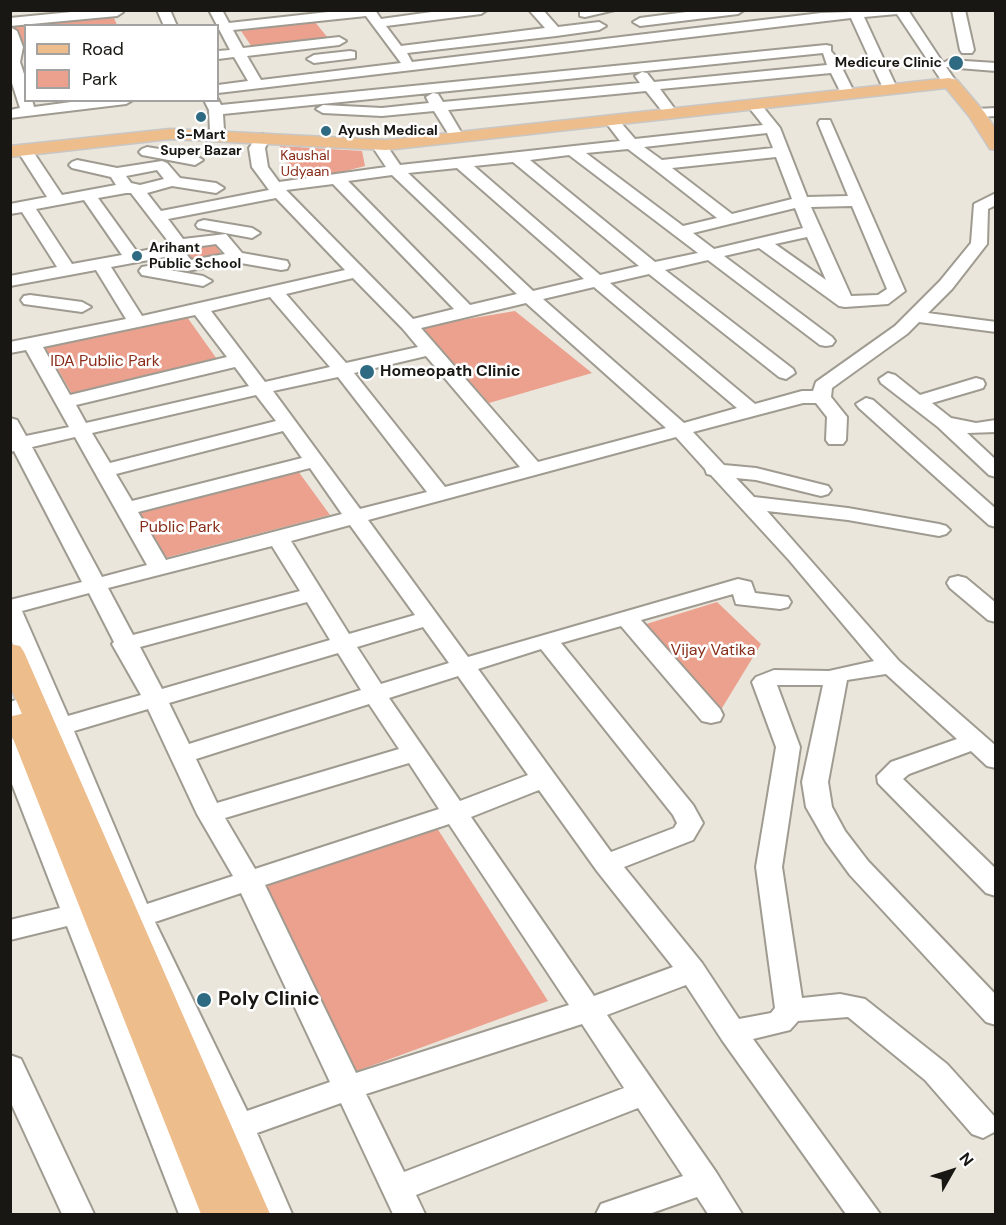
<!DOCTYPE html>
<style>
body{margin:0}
#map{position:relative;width:1006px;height:1225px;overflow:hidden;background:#eae6dc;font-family:"DM Sans",sans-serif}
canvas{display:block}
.frame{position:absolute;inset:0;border:12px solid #181713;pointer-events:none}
.legend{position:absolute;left:24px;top:24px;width:195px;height:78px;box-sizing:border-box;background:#fff;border:2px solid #a3a2a1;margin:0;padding:8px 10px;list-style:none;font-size:18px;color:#181713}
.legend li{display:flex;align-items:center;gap:12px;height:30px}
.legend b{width:30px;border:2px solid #a3a2a1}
.north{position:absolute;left:922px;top:1141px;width:60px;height:60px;-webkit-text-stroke:4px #fff;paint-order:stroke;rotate:51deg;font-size:16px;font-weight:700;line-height:24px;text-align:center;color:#181713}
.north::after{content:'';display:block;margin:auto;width:21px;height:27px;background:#181713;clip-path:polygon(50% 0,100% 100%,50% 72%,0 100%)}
</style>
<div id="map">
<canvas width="1006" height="1225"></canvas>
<div class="frame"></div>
<ul class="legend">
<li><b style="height:8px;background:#eebd8c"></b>Road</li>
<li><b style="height:16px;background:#eca08e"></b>Park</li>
</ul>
<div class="north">N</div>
</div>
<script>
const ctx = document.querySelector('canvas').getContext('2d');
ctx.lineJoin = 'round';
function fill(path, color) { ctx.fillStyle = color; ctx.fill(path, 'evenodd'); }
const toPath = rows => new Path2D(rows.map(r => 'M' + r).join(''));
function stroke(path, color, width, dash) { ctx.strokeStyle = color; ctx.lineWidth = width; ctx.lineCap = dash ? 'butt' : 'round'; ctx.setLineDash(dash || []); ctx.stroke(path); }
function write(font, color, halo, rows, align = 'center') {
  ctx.font = font + ' "DM Sans",sans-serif'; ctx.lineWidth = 5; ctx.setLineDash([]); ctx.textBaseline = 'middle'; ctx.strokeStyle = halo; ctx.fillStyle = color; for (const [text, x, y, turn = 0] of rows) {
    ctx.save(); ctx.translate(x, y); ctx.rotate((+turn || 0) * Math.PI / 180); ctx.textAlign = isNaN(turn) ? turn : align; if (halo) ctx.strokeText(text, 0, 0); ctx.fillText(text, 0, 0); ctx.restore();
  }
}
fill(toPath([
 [112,13,117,25,26,26,25,44,20,45,13,23],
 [315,22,328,38,252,47,241,31],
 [280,146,362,151,365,166,295,184],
 [214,243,227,262,181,269,169,255,177,248],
 [515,311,592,373,489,403,420,327],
 [187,317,219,362,72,394,45,347],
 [298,471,330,515,165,558,137,511],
 [717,602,761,644,719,713,640,626],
 [435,825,548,1001,349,1074,252,884]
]), '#eca08e');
const minor = toPath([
 [92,10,123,12,117,16,10,26,10,18,92,10],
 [157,10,170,10,177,26,164,26,157,10],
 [209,10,222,10,229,23,346,10,375,10,381,19,446,10,487,10,481,14,386,26,401,46,545,28,529,10,543,10,558,27,599,22,606,26,599,30,556,36,407,53,412,62,821,13,908,10,943,63,949,60,996,63,996,71,946,67,955,80,953,83,943,83,897,14,864,17,896,86,889,90,882,86,851,18,218,93,218,85,248,81,234,57,218,59,218,51,230,50,209,10],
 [366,16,401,63,261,80,247,56,339,45,346,41,339,37,243,48,233,30,366,16],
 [580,10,615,10,585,17,580,16,580,10],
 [702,10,744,10,738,14,640,26,633,22,640,18,702,10],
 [952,10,965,10,974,50,972,53,962,53,960,50,952,10],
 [10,27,17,31,23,47,20,62,26,80,26,100,32,100,34,107,86,100,133,100,126,104,10,118,10,110,20,108,10,77,10,27],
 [826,45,831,46,831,51,845,68,843,70,853,90,851,93,841,93,831,73,660,89,674,108,667,112,662,111,646,91,448,110,461,132,454,136,449,135,434,111,382,116,323,113,316,109,323,105,382,108,429,103,426,97,433,93,438,94,443,102,640,83,635,76,642,72,647,73,654,82,827,65,823,53,223,114,224,131,217,135,210,131,209,110,204,100,218,99,221,105,826,45],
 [350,51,355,52,355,58,314,63,307,59,314,55,350,51],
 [754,101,759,102,780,128,807,197,848,196,818,123,820,120,830,120,905,291,888,304,845,307,839,306,759,248,724,256,832,337,835,341,832,345,826,346,820,345,708,260,665,270,793,369,795,373,786,379,779,377,649,274,610,283,755,404,802,391,813,391,816,382,895,326,940,281,971,243,974,204,996,193,996,205,988,209,987,244,952,289,928,313,996,322,996,332,919,322,907,334,832,388,831,397,847,417,846,440,843,444,829,444,826,440,827,417,816,403,803,403,693,432,724,465,756,468,828,486,831,490,828,494,821,496,756,480,736,478,754,497,848,508,939,524,946,526,950,530,946,534,939,536,848,520,767,511,899,661,996,746,996,768,987,766,971,751,909,774,903,779,996,869,996,896,986,893,878,783,877,776,891,762,957,739,886,674,847,680,828,782,832,807,845,831,868,861,996,995,996,1025,986,1022,850,875,826,842,806,807,802,782,823,685,777,685,800,747,782,867,802,998,840,994,865,999,947,1064,994,1116,996,1131,983,1138,972,1134,925,1080,848,1017,798,1021,790,1030,753,1039,880,1214,846,1214,722,1040,686,985,607,1015,716,1172,742,1214,708,1214,697,1197,649,1214,596,1214,601,1204,683,1176,638,1108,416,1195,425,1214,393,1214,341,1103,257,1133,292,1214,260,1214,231,1143,217,1140,213,1131,217,1122,221,1121,132,929,126,931,116,928,112,921,116,914,123,912,52,737,40,736,37,730,40,724,46,723,10,637,10,600,82,582,14,451,10,452,10,418,17,420,26,436,69,427,26,350,10,353,10,342,126,319,96,270,10,286,10,276,57,267,22,212,10,214,10,204,47,197,17,150,25,145,30,147,62,195,116,185,111,177,72,168,69,165,72,162,77,160,117,168,162,161,167,163,180,178,216,183,224,188,216,193,172,186,147,193,161,211,269,190,252,167,249,148,258,135,263,134,270,138,265,148,268,167,279,182,386,167,372,146,380,141,385,143,400,165,620,141,604,120,611,116,616,117,635,139,763,125,747,105,754,101],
 [767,133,773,148,662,160,644,147,767,133],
 [628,149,653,168,717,218,683,226,586,153,628,149],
 [569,155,698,253,655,262,530,160,569,155],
 [776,157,792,199,732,214,672,168,776,157],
 [513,162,639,266,600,275,474,166,513,162],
 [457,168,584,279,533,291,408,173,457,168],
 [157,170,164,179,140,185,131,183,126,176,157,170],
 [392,175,517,294,470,305,348,181,392,175],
 [333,184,454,309,413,319,286,190,333,184],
 [126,193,131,193,171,245,137,252,98,198,126,193],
 [276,198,345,270,142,316,111,267,170,256,181,270,187,271,235,262,281,270,287,269,289,265,287,261,242,253,226,234,183,239,168,219,276,198],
 [84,200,122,255,72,264,36,209,84,200],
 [852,206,887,289,878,295,851,296,811,207,852,206],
 [795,208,803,228,714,249,693,233,795,208],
 [807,237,826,280,775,244,807,237],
 [216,244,225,254,191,260,184,251,187,248,216,244],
 [353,278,403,329,418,347,346,363,286,294,353,278],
 [594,287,737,408,684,423,543,299,594,287],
 [270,297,330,367,265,382,211,311,270,297],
 [526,303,666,428,538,462,421,328,526,303],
 [195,315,227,357,70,395,43,347,195,315],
 [426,356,520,467,445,487,354,373,426,356],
 [235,367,249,386,86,423,76,405,235,367],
 [338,377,427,492,360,509,273,391,338,377],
 [256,395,276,421,110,463,92,433,256,395],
 [283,431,302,458,132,501,116,474,283,431],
 [75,437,94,471,147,565,102,577,32,447,75,437],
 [676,437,705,469,707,474,711,475,789,560,874,661,829,671,774,670,756,677,752,682,776,747,756,867,775,1008,771,1013,739,1019,702,963,624,867,693,840,703,823,693,805,561,643,621,626,702,721,711,723,720,721,723,715,720,709,641,620,733,594,736,604,780,609,788,607,791,602,788,597,755,593,751,582,738,579,468,657,368,520,676,437],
 [310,468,342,514,166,560,138,512,310,468],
 [350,525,415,615,349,634,291,541,350,525],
 [272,546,300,591,133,635,108,588,272,546],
 [89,593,114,642,112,644,141,695,68,716,22,611,89,593],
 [307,602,330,640,162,689,140,647,307,602],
 [423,627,449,663,381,684,357,647,423,627],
 [541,649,673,815,677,823,674,828,611,852,478,669,541,649],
 [338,653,361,690,189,744,169,703,338,653],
 [458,676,528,775,460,801,389,698,458,676],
 [369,704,399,749,217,803,196,759,369,704],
 [148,709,197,814,233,876,147,904,74,731,148,709],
 [409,763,439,809,255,869,225,818,409,763],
 [539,790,597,871,673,967,594,996,471,817,539,790],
 [449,824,569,1005,356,1073,265,885,449,824],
 [241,893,330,1082,247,1111,155,922,241,893],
 [582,1024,624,1088,404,1172,366,1094,582,1024],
 [996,108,996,116,976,117,969,113,976,109,996,108],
 [147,147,195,155,203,160,195,165,142,155,139,152,142,149,147,147],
 [204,220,252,228,260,233,252,238,198,228,196,225,198,222,204,220],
 [148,266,203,276,212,281,203,286,142,275,139,271,142,267,148,266],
 [30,295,82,302,91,307,82,312,24,304,21,300,24,296,30,295],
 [888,373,895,375,920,395,976,378,983,380,985,384,983,388,932,403,951,418,976,423,996,420,996,432,967,433,996,460,996,477,989,475,938,427,881,383,879,379,888,373],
 [866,398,873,400,996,509,996,527,989,525,859,408,856,404,866,398],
 [958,576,966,578,996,603,996,622,988,620,950,588,947,583,950,578,958,576],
 [16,700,24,703,28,708,24,713,10,718,10,702,16,700],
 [10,738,19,740,22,746,85,902,101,903,105,910,101,917,92,920,211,1214,179,1214,67,926,10,940,10,920,60,908,10,779,10,738],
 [10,1055,21,1059,94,1214,62,1214,10,1101,10,1055]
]);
const major = toPath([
 [949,78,957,80,985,113,996,130,996,150,990,149,969,116,946,88,386,150,170,139,10,157,10,146,170,129,386,140,949,78],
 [10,644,20,646,24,652,270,1214,201,1214,10,731,12,716,22,714,10,686,10,644]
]);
stroke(minor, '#9f9b91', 4);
stroke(major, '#c8c7c6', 3);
fill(minor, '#fff');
fill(major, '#eebd8c');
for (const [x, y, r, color] of [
 [956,63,8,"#2e6a81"],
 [201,117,6,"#2e6a81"],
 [326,131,6,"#2e6a81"],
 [137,256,6,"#2e6a81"],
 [367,372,8,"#2e6a81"],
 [204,1000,8,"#2e6a81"]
]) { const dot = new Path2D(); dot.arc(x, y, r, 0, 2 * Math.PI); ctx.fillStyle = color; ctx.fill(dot); stroke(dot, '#fff', 2); }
write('bold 14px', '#181713', '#fff', [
 ["Medicure Clinic",942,63,"right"],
 ["Ayush Medical",338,131],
 ["S-Mart",201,135,"center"],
 ["Super Bazar",201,151,"center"],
 ["Arihant",149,248],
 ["Public School",149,264]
], 'left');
write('14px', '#872d19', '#fff', [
 ["Kaushal",305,156],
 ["Udyaan",305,172]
]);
write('16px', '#872d19', '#fff', [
 ["IDA Public Park",105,362],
 ["Public Park",180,528],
 ["Vijay Vatika",713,651]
]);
write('bold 16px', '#181713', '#fff', [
 ["Homeopath Clinic",380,372]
], 'left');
write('bold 20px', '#181713', '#fff', [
 ["Poly Clinic",218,1000]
], 'left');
</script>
